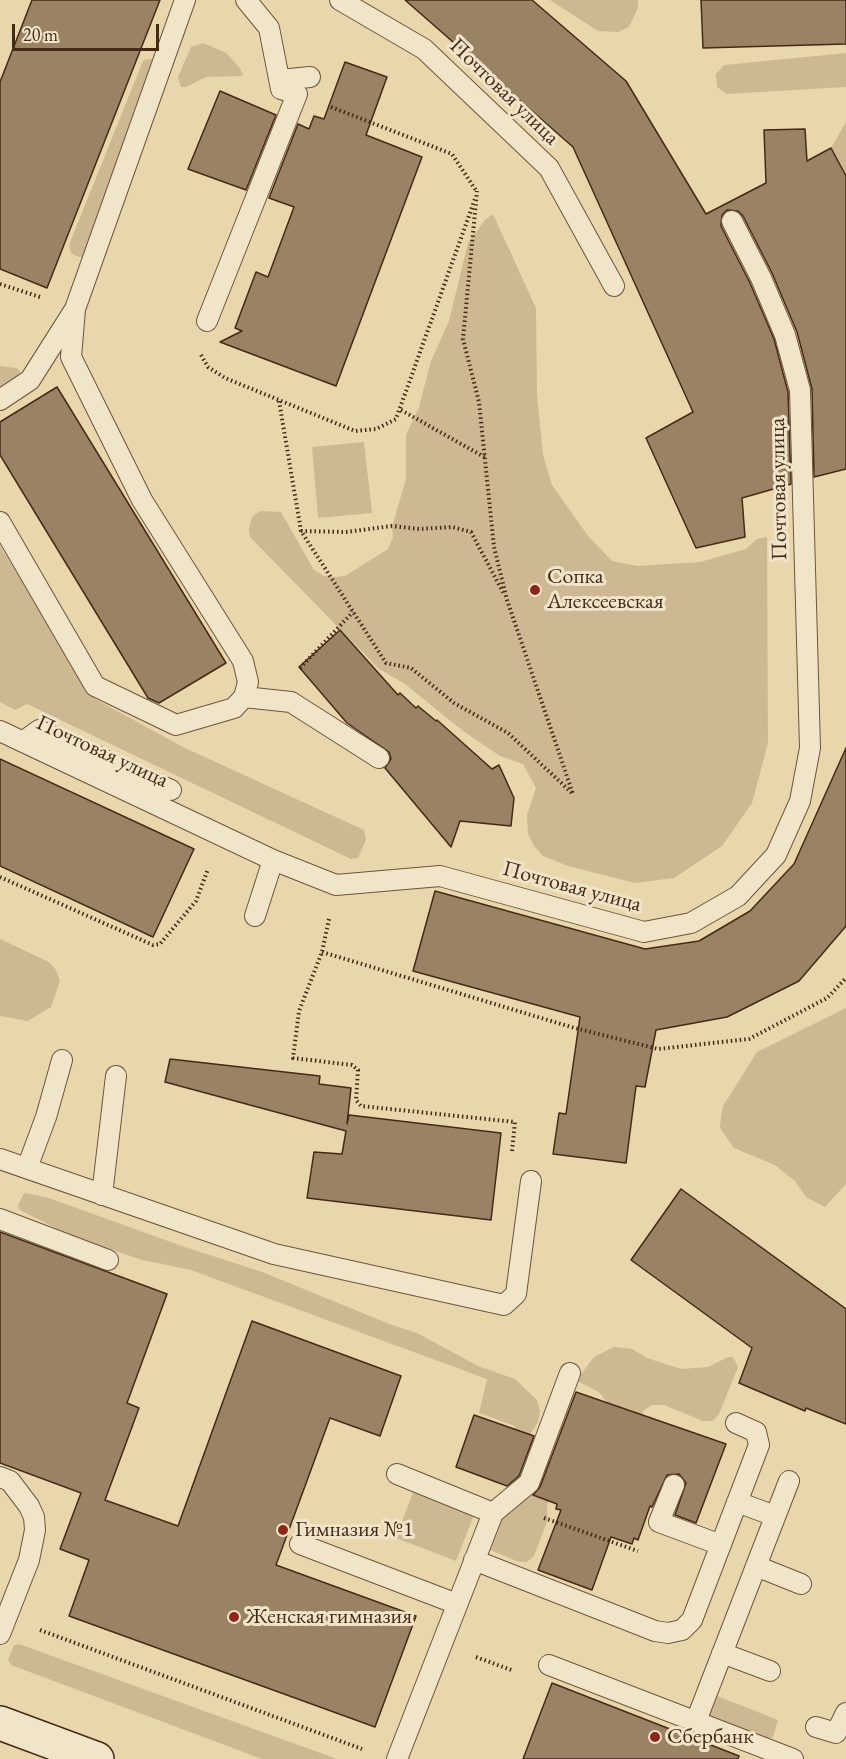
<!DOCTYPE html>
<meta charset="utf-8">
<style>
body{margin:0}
#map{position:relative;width:846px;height:1759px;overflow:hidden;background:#e8d7ab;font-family:"EB Garamond",serif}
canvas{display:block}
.scale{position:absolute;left:12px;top:24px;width:147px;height:27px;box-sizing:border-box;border:3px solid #462917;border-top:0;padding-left:8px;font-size:18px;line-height:21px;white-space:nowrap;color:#462917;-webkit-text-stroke:4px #f0e5c8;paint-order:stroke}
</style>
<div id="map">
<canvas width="846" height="1759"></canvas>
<div class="scale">20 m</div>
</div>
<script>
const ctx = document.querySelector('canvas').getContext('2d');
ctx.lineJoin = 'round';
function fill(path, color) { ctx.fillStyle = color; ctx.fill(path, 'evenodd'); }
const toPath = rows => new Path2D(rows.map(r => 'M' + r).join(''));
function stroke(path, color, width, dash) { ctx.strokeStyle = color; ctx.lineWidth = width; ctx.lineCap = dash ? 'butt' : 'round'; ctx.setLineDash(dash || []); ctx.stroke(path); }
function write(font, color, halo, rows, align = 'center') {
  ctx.font = font + ' "EB Garamond",serif'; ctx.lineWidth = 6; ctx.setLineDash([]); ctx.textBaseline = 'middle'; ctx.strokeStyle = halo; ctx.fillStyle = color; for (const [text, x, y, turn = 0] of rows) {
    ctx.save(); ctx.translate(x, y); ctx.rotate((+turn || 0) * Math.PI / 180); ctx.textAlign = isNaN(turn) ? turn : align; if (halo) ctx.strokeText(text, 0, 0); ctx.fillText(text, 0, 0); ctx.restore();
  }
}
fill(toPath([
 [550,0,638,0,638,8,629,27,618,32,598,31],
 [203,43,226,53,240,68,243,76,206,77,186,87,181,87,178,77,191,47],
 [846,53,846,87,727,94,717,87,716,74,724,65],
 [148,59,154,59,84,257,79,257,71,253,69,245,143,61],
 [846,122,846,176,831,148],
 [493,214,536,308,537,394,543,455,552,485,588,536,612,561,637,566,700,562,746,549,757,539,767,537,768,743,752,803,722,846,674,878,635,883,568,866,543,856,534,846,528,834,527,815,536,788,523,764,500,756,463,731,405,684,379,669,250,537,249,529,252,517,260,511,281,512,314,570,324,576,336,577,345,576,388,549,393,537,392,527,406,479,406,435,419,407,431,361,449,321,468,243,485,220],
 [0,366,17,368,20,372,20,375,0,388],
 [364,442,372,513,318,518,312,447],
 [0,546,95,699,185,748,364,830,366,840,358,858,351,859,27,704,15,710,0,702],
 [0,939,49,962,56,970,60,981,51,1007,28,1021,0,1016],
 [846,1008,846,1184,825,1207,806,1197,795,1181,775,1165,734,1148,720,1128,721,1117,723,1106,757,1052],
 [24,1193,46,1197,182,1246,262,1272,392,1325,417,1333,478,1366,515,1379,537,1400,540,1411,538,1422,530,1435,514,1435,515,1426,479,1413,487,1379,191,1270,142,1260,69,1235,20,1210,18,1206],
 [614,1347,632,1349,647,1358,681,1369,708,1367,728,1357,733,1357,738,1367,719,1414,713,1421,703,1421,664,1405,652,1405,644,1410,630,1450,589,1451,606,1401,599,1392,579,1382,579,1377,594,1357],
 [546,1460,556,1463,559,1471,547,1506,548,1519,534,1556,527,1562,519,1562,490,1550,490,1542,501,1515],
 [415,1487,476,1510,456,1561,396,1538],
 [19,1644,337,1759,262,1759,11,1665,8,1660,14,1645],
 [717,1696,778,1720,773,1737,767,1740,710,1718,708,1712]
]), '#ccb992');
const building = toPath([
 [32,0,160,0,47,288,0,269,0,82,32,0],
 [405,0,532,0,626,81,706,214,766,183,764,130,805,129,807,161,831,148,846,176,846,469,814,477,812,389,797,332,772,273,743,216,738,211,727,210,722,215,721,226,750,283,774,339,788,392,791,484,742,498,745,537,696,548,646,438,693,412,573,147,405,0],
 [701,0,846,0,846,44,703,48,701,0],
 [345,62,387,77,366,135,422,157,336,386,220,342,242,331,235,328,256,272,268,277,294,207,269,198,298,124,309,129,314,116,324,119,345,62],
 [220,91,276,115,246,190,188,169,220,91],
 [57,387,226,663,159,703,148,698,0,455,0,422,57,387],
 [340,630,398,695,400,693,416,708,418,706,436,721,437,720,492,769,499,765,514,798,511,826,460,821,451,847,385,768,391,759,389,752,347,723,299,667,340,630],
 [846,748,846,926,799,981,727,1017,656,1030,645,1087,636,1086,626,1163,553,1154,559,1113,566,1114,580,1017,413,971,435,891,645,949,699,941,750,911,794,864,846,748],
 [0,759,194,849,153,937,0,866,0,759],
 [170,1059,320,1076,319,1084,351,1088,347,1124,349,1115,501,1133,491,1220,307,1198,314,1152,342,1154,346,1131,165,1082,170,1059],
 [681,1189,846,1309,846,1424,806,1408,805,1411,739,1383,752,1348,631,1260,681,1189],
 [0,1232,167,1294,127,1403,139,1408,105,1500,178,1526,252,1321,401,1376,380,1436,330,1418,276,1565,416,1616,375,1727,69,1616,89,1560,60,1549,81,1493,0,1463,0,1232],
 [576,1392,726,1444,696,1523,675,1515,686,1483,679,1474,667,1475,652,1507,650,1506,638,1540,634,1538,632,1544,611,1537,592,1590,538,1570,561,1510,556,1509,557,1504,533,1495,540,1487,576,1392],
 [474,1415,534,1436,519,1476,507,1486,456,1467,474,1415],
 [552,1683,739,1756,738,1759,523,1759,552,1683]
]);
fill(building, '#9a8364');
stroke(building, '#462917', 1.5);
const lane = toPath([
 [340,0,424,49,549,168,614,286],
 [280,80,310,77],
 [207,321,297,94,281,89,269,28,246,0],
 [0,400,30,380,75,309,185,0],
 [0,522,95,686,176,725,234,708,244,697,248,682,243,661,142,500,71,357,75,309],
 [244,697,291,702,379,758],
 [0,731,273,860,336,885,440,876,644,932,691,923,738,896,776,855,800,801,810,748,800,390,785,335,761,278,732,221],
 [24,741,39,730,171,790],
 [255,916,273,860],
 [0,1159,274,1254,504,1305,516,1294,531,1181],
 [27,1168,46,1117,62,1060],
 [102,1195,116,1076],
 [0,1219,108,1260],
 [397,1474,493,1513],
 [0,1477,10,1481,29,1506,34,1517,35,1530,29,1560,0,1634],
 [674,1485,659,1522,721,1545],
 [737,1502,775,1516],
 [300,1544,457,1604],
 [474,1560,655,1631,668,1633,682,1630,692,1620,759,1445,756,1432,736,1423],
 [756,1566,801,1584],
 [722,1653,770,1671],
 [549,1665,793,1759],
 [696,1721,789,1481],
 [816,1727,836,1733,846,1713],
 [397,1759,493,1513,529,1483,570,1373]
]);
const secondary = toPath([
 [0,1723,97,1759]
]);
stroke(lane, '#6e543c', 22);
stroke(secondary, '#462917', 36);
stroke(toPath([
 [331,107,452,154,477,192],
 [0,284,40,297],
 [201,355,208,367,225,378,355,431,376,429,396,419,475,199],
 [279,401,301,531,386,663,411,668,454,703,508,733,573,794,507,600,494,547,479,402,463,339,477,191],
 [401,410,486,458],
 [301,531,346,532,392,526,419,529,452,527,471,532,504,594],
 [300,668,353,612],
 [0,877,153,945,160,944,196,901,208,869],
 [329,919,322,952,299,1011,293,1058,352,1065,358,1070,356,1100,361,1106,515,1122,512,1151],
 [322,952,571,1027,658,1049,749,1039,827,998,846,978],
 [544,1518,638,1551],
 [40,1630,362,1749],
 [476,1657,514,1671]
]), '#462917', 4, [1.5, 3]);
stroke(lane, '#f0e5c8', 20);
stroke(secondary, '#f0e5c8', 33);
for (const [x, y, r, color] of [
 [535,590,6,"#8f2418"],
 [283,1530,6,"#8f2418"],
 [234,1617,6,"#8f2418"],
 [655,1737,6,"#8f2418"]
]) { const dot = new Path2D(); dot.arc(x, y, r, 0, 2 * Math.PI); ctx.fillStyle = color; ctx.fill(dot); stroke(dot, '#f0e5c8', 2); }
write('22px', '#462917', '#f0e5c8', [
 ["Почтовая улица",504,92,44],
 ["Почтовая улица",779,489,-91],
 ["Почтовая улица",102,752,25],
 ["Почтовая улица",572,887,15]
]);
write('22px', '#462917', '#f0e5c8', [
 ["Сопка",547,577],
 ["Алексеевская",547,602],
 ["Гимназия №1",295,1530],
 ["Женская гимназия",246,1617],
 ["Сбербанк",667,1737]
], 'left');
</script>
